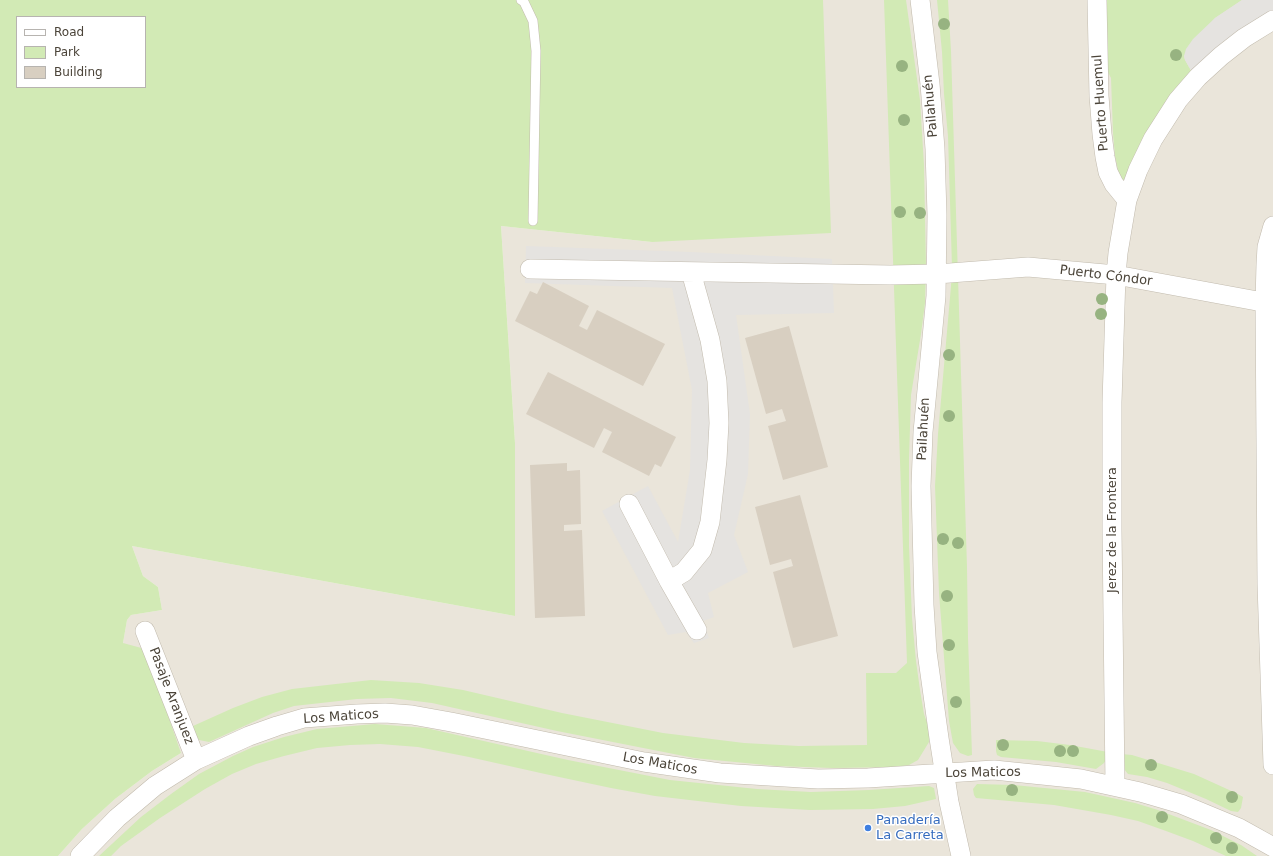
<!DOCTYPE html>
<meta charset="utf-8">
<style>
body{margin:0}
#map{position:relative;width:1273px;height:856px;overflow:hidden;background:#f6f3ec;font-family:"DejaVu Sans",sans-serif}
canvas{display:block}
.legend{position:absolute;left:16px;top:16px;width:130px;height:72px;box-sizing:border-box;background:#fff;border:1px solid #b7b4b0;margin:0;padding:5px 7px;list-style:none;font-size:12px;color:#4b4439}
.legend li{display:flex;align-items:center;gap:8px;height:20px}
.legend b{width:20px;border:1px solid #b7b4b0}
</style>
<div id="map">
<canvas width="1273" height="856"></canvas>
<ul class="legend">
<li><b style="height:5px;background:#fff"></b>Road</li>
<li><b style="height:11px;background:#d2eab5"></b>Park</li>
<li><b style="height:11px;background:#d8cfc1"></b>Building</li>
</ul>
</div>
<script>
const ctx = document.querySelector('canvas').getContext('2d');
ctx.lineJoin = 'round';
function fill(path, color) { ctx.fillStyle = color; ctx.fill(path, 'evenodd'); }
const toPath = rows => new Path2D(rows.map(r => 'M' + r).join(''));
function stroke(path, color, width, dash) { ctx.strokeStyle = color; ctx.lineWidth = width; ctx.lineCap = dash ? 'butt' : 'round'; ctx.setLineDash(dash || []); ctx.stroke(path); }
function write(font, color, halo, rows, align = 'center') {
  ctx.font = font + ' "DejaVu Sans",sans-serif'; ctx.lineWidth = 3; ctx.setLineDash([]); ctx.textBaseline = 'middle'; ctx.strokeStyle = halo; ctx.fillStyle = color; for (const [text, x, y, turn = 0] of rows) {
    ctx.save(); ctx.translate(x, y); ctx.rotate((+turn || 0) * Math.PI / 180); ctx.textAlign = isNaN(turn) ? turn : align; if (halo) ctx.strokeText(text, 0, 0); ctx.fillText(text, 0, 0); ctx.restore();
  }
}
fill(toPath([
 [823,0,1273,0,1273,856,58,856,82,829,115,799,152,771,181,753,123,643,127,620,131,615,162,610,158,587,143,576,132,546,515,616,515,442,501,226,652,242]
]), '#eae5da');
fill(toPath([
 [0,0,823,0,831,233,652,242,501,226,515,443,515,616,132,546,143,576,158,587,162,610,131,615,127,620,123,643,145,649,181,753,152,771,115,799,82,829,58,856,0,856],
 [17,17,145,17,145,87,17,87],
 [884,0,906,0,920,100,924,165,926,268,925,303,921,334,911,395,909,460,909,546,912,618,916,661,920,690,924,714,929,728,929,742,918,760,909,765,896,767,832,768,776,766,694,758,557,731,432,703,391,698,357,699,294,706,273,713,209,742,199,740,196,735,193,726,233,708,262,697,292,689,371,680,419,683,463,690,562,713,663,733,744,743,799,746,867,745,866,673,896,673,907,663],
 [937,0,948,0,951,51,967,567,968,638,972,755,968,756,960,753,953,743,949,721,939,593,935,486,938,434,951,286,952,267,948,136,944,94,942,52],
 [1102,0,1242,0,1215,18,1184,56,1185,60,1193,74,1126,182,1120,180,1115,156,1113,133,1111,78,1104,64],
 [375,724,426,728,568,760,670,780,757,789,811,792,869,790,929,786,934,788,936,799,905,806,873,809,810,810,741,806,655,796,611,788,545,774,469,757,418,747,380,744,350,745,317,748,284,756,256,764,232,774,205,789,160,818,121,846,111,856,99,856,141,817,171,794,199,774,233,756,253,747,284,737,317,729],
 [996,740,1037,741,1070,745,1108,752,1107,758,1104,763,1096,769,1056,762,1001,757,997,755,996,751],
 [1121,754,1132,755,1194,774,1238,794,1243,797,1241,808,1238,812,1231,811,1206,799,1167,783,1147,777,1128,774,1124,769],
 [977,784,1014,785,1085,792,1135,803,1158,810,1211,830,1241,845,1257,856,1226,856,1193,841,1166,831,1138,821,1111,815,1054,805,976,798,974,795,973,789]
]), '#d2eab5');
fill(toPath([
 [1242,0,1273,0,1273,12,1193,74,1185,60,1184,56,1186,49,1193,39,1215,18],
 [526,246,691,252,832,259,834,313,736,315,750,414,748,474,734,535,748,572,708,593,714,617,703,621,709,638,694,643,686,632,668,635,602,511,648,486,678,542,690,470,692,390,672,288,525,283]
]), '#e5e3e0');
fill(toPath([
 [543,282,589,306,579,326,587,330,597,310,665,344,643,386,515,321,530,291,537,294],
 [789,326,828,467,783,480,768,426,786,421,782,409,766,414,745,338],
 [548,372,676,437,661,467,655,464,649,476,602,452,612,432,604,428,594,448,526,414],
 [567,463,567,471,580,470,581,524,564,525,564,531,582,530,585,616,535,618,530,465],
 [800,495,838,636,793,648,773,572,793,566,791,559,770,565,755,507]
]), '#d8cfc1');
const lane = toPath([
 [521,0,524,2,533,21,536,51,533,221]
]);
const street = toPath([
 [920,0,930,84,935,149,937,215,936,296,923,432,921,486,924,605,927,652,939,738,949,802,961,856],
 [1097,0,1099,96,1102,134,1105,157,1108,172,1114,184,1127,200],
 [1273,226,1267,247,1266,264,1265,302,1267,584,1273,765],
 [530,269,890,275,937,274,1028,267,1116,275,1273,304],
 [629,504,669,581,697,630],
 [669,581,684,572,702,550,710,522,717,460,719,423,717,381,710,340,691,272],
 [145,631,196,760],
 [1115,785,1112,530,1112,402,1116,275,1118,253,1127,200,1138,170,1153,139,1178,100,1198,77,1221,56,1244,38,1273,20],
 [80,856,117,818,155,786,196,760,249,736,277,726,304,718,357,714,385,713,412,715,451,722,644,762,720,773,818,779,868,778,994,770,1081,779,1140,792,1181,804,1239,828,1273,847]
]);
stroke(lane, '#c2bbae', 10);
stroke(street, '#c2bbae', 20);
stroke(lane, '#fff', 9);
stroke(street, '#fff', 19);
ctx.fillStyle = '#97b381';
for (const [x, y] of [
 [944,24],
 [1176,55],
 [902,66],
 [904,120],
 [900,212],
 [920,213],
 [1102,299],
 [1101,314],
 [949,355],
 [949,416],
 [943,539],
 [958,543],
 [947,596],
 [949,645],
 [956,702],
 [1003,745],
 [1060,751],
 [1073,751],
 [1151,765],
 [1012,790],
 [1232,797],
 [1162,817],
 [1216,838],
 [1232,848]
]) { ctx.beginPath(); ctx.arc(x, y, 6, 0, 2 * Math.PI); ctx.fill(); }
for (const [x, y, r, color] of [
 [868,828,4,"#3f7fe0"]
]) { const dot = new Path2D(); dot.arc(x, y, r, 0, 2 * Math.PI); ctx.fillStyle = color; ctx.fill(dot); stroke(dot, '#fff', 1.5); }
write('13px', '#4b4439', '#fff', [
 ["Puerto Huemul",1101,103,-94],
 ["Pailahuén",931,106,-95],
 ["Puerto Cóndor",1106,276,7],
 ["Pailahuén",924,429,-87],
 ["Jerez de la Frontera",1113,530,-90],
 ["Pasaje Aranjuez",171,696,69],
 ["Los Maticos",341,717,-4],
 ["Los Maticos",660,764,10],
 ["Los Maticos",983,773,-1]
]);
write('13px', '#366cbe', '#fff', [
 ["Panadería",876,821],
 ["La Carreta",876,836]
], 'left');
</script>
